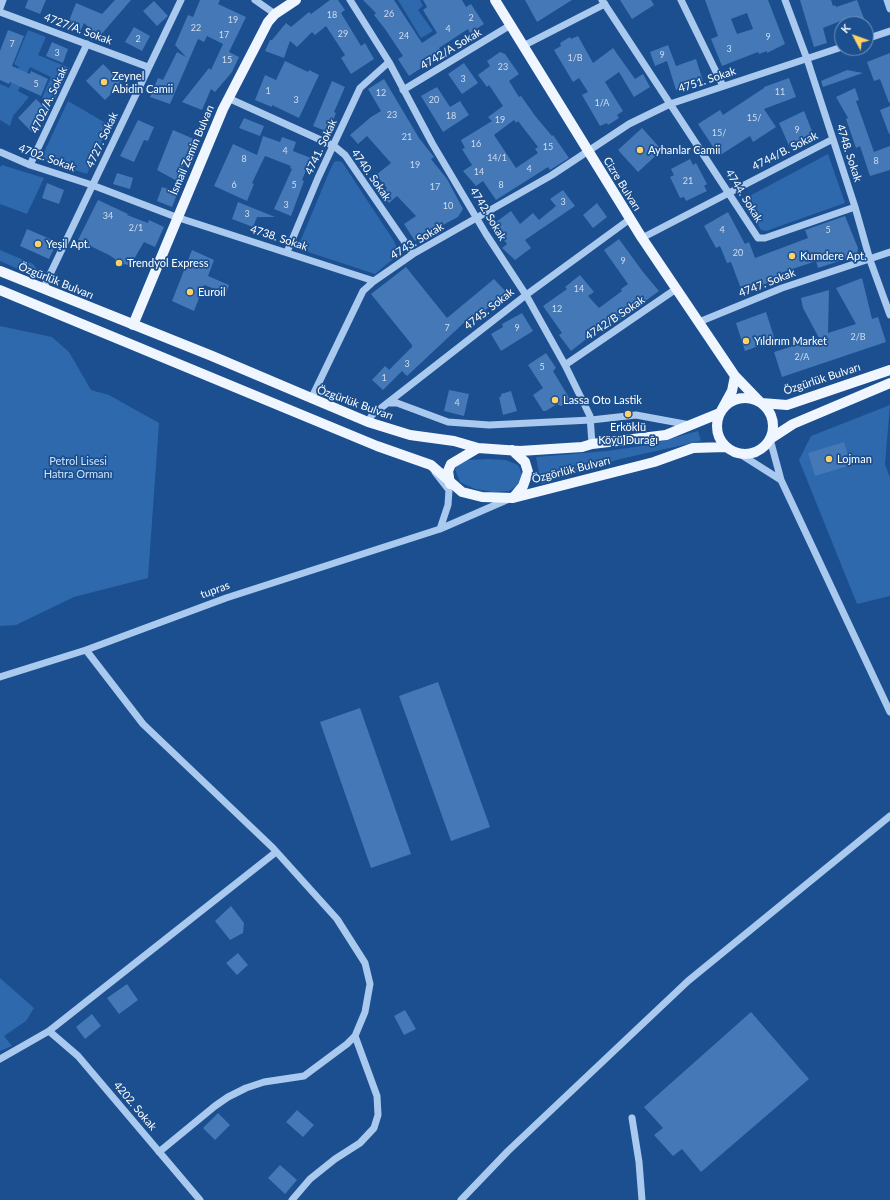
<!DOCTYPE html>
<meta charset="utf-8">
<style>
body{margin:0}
#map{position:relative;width:890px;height:1200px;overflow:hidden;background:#1b4f8f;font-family:Lato,sans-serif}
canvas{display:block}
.north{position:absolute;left:834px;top:16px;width:40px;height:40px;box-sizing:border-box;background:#1b4f8f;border:1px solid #7695bc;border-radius:50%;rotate:311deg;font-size:11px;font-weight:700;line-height:16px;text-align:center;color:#fff}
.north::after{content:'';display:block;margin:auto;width:14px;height:18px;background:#ffd166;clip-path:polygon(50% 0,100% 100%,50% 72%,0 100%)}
</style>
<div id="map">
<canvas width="890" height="1200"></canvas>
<div class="north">K</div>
</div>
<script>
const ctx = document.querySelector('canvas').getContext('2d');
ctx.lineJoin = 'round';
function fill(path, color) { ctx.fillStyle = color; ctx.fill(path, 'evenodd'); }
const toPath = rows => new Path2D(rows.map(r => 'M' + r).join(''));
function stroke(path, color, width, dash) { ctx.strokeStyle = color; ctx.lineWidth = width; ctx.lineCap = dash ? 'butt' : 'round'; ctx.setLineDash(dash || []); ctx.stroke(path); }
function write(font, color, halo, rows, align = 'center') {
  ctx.font = font + ' Lato,sans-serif'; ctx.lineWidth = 3.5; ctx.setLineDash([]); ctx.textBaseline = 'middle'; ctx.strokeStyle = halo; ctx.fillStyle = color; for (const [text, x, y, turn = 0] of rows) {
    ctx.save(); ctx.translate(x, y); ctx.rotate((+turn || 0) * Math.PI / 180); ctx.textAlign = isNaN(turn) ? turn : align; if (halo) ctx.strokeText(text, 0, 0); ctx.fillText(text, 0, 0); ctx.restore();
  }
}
fill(toPath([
 [398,0,420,0,423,6,418,10,433,31,421,38],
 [28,30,46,37,38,55,70,68,53,103,42,98,51,77,30,67,18,91,29,97,13,116,10,126,0,120,0,84,9,88,19,67,14,64],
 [68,101,109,125,87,174,41,159],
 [828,154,845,203,766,231,761,230,744,199],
 [337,161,342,162,394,241,398,251,393,259,375,274,308,252,300,248,300,242,330,170,334,162],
 [2,165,44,178,27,214,0,204,0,167],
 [0,250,33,264,37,269,32,275,0,261],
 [0,326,52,337,69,352,91,390,109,395,159,423,148,578,74,597,16,625,0,626],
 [890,405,885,464,890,478,890,596,857,604,799,460,811,436],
 [698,431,701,441,620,459,541,484,536,457,607,451,648,445],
 [487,459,506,460,518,465,522,474,521,480,517,486,509,491,493,492,475,489,460,482,455,469,458,465,467,460],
 [0,978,34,1008,26,1021,4,1036,12,1046,0,1051]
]), '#2e69ad');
fill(toPath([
 [28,0,46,0,40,14,25,8],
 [115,0,131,0,99,37,84,23,80,32,67,26,76,3,102,14],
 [200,0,220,0,218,4,246,17,229,52,239,57,232,72,215,92,211,89,202,110,182,102,209,68,211,70,223,44,207,36,204,42,198,39,170,104,150,97,158,78,163,80,177,52,186,57,175,45,188,15,193,17],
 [330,0,338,0,345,10,341,13,361,46,365,43,374,59,351,74,341,58,345,55,326,26,315,35,312,32,297,47,290,41,284,58,265,51,270,40,272,40,286,23,291,27,309,12,311,14],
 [363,0,394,0,422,43,437,33,423,10,427,7,423,0,462,0,466,7,471,4,484,24,470,33,468,29,439,48,443,54,409,76,398,59,403,56,385,29,374,15,376,13],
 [525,0,572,0,537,22],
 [620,0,651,0,654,5,632,19],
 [705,0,768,0,785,44,767,53,767,51,759,54,758,52,722,66,711,39,718,36],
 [747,13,753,29,737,34,731,19],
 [800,0,831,0,833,6,835,5,836,7,857,0,866,24,850,24,848,18,823,28,827,43,814,47],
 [154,1,168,16,157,26,143,11],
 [134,27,150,36,142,51,125,42],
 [8,30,24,36,12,66,30,74,31,71,48,79,41,96,10,82,9,84,0,80,0,51],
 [578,36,593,63,613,48,635,79,643,74,650,87,634,97,619,72,605,82,623,111,617,115,619,118,608,125,607,123,600,126,582,95,588,92,579,78,573,82,554,50,561,46,560,43,570,37,571,39],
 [52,42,68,49,63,63,46,56],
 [668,45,676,66,696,59,703,81,676,90,667,61,655,66,650,52],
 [500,52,505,54,519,74,509,81,519,97,521,96,536,117,552,136,553,135,569,158,550,170,548,167,496,200,483,181,476,186,463,171,472,165,462,149,465,148,461,140,492,121,488,117,503,106,489,85,487,87,478,75,490,66,487,61],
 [514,120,516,123,518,121,538,147,535,149,538,153,516,168,494,135],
 [890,53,890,102,889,103,880,79,874,81,867,62],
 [285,61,308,72,309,70,319,75,299,118,272,105,272,107,255,100,265,75,276,80],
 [464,63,478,83,462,94,448,74],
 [103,64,122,83,105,100,86,81],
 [847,70,863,73,823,87,821,81],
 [789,78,796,97,764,109,776,127,753,142,750,136,719,156,698,124,720,110,723,115,764,88,764,87],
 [384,79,419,138,434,157,431,159,447,179,463,209,458,217,443,225,442,223,415,241,404,224,416,216,397,196,389,203,381,194,387,188,376,175,391,163,367,136,358,144,350,135,371,117,381,111,368,89],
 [332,81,345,87,334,112,336,113,328,132,313,126],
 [437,87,450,107,460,101,469,115,443,132,421,96],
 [855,88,859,100,856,101,874,152,890,146,890,170,870,176,860,146,856,148,846,119,848,118,836,97],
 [36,99,49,112,32,132,18,118],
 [890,106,890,134,889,134,880,110],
 [804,111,814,136,790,148,779,123],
 [244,118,264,126,260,136,239,128],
 [138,120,154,127,148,141,144,140,134,162,120,156],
 [642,128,662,150,638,172,618,150],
 [173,130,196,140,191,154,189,153,177,181,157,170],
 [263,136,280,142,282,137,296,142,293,151,311,158,302,180,304,181,291,216,274,209,292,169,290,168,291,166,265,156,252,183,254,184,247,201,214,186,233,144,257,155],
 [690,159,693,165,696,163,707,184,704,186,707,191,686,201,684,197,680,198,670,177,674,175,671,169],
 [117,173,133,178,130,189,113,184],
 [47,183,64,190,59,204,42,198],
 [162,187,178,192,172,207,157,201],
 [563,190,575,206,525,240,531,248,515,260,502,248,507,244,492,225,511,211,520,224,533,213,539,220,556,206,550,199],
 [98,200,128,214,127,215,148,223,149,220,164,227,155,247,144,242,130,266,125,264,118,267,115,259,109,255,78,240],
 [238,202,275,217,257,217,253,227,232,219],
 [597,203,607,217,593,228,583,215],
 [728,212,745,244,749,242,755,258,808,238,805,230,845,216,858,248,857,255,818,268,816,261,778,274,780,277,743,294,731,262,727,263,720,246,716,248,704,226],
 [27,229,57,242,49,259,20,246],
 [619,239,643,272,659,291,618,321,614,317,571,351,559,335,562,333,543,306,567,289,565,287,580,275,594,292,588,296,599,308,622,291,621,289,628,284,604,250],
 [192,250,214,260,208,276,229,285,226,293,204,285,194,311,172,301],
 [406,267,447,318,494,279,506,292,472,322,469,318,407,376,402,371,383,390,372,380,385,366,389,370,412,347,412,345,371,294],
 [862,278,872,319,878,317,886,342,782,377,774,352,819,338,803,308,801,298,829,290,828,333,856,324,836,288],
 [766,312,775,340,745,351,736,323],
 [522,313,533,331,501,351,491,334,503,327,502,324],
 [546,353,556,368,553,371,571,401,561,406,557,404,546,411,543,411,533,395,543,388,528,365],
 [449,390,469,394,464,416,444,411],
 [511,391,517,411,503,415,499,397,501,397,501,394],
 [844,442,851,465,815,476,808,453],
 [438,682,490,827,451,841,399,696],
 [360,708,411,854,371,868,320,722],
 [231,906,244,923,243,933,230,940,215,921],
 [238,953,248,965,237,975,226,963],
 [127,984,138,1000,119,1014,107,998],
 [405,1010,416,1029,404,1035,394,1016],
 [751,1012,809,1079,701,1172,682,1149,673,1156,654,1135,663,1128,644,1107],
 [92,1014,101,1026,85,1039,76,1027],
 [297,1110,314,1125,303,1137,286,1122],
 [218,1113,230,1125,215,1140,203,1128],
 [280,1165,297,1180,285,1194,268,1178]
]), '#4478b7');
stroke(toPath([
 [255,0,275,14],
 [350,0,389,62,432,143,486,234,526,295,565,365,590,416,592,444],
 [602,0,758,238,765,238,855,207],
 [681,0,723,86],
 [785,0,807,59,855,207,870,260,890,315],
 [887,0,890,9],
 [0,8,3,0],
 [0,12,148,67],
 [866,39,890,31],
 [523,46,605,4],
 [403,90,509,26],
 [228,98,334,146,345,155,413,254],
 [0,152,30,165,92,185,176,217,374,281],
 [30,165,87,44],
 [642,238,833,139],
 [287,252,318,178,360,88,389,62],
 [43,289,181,0],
 [699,322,782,288,890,252],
 [565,365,676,289],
 [311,399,363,291,374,281,413,254,552,175,629,124,670,104,842,47],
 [388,403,397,403,448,422,489,425,591,420,636,415,690,425],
 [368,422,372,415,526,295,630,219],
 [740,454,781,480,770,439],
 [435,472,449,490,448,505,440,529,509,499],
 [781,480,890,712],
 [86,650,143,724,273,848,337,919,365,963,370,984,365,1012,355,1036,347,1044,304,1076,264,1082,246,1088,228,1097,215,1106,159,1152],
 [0,677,86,650,226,598,440,529],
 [49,1031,78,1056,200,1200],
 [0,1059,49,1031,276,852],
 [632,1118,639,1162,642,1200],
 [292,1200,310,1179,335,1159,360,1143,374,1128,378,1115,377,1096,355,1036],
 [461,1200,508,1151,688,981,890,816]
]), '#a9c9ee', 7);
stroke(toPath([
 [495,0,642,238,735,376],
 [0,271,212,356,368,422,410,435,454,441,478,448,520,451,582,447,592,444,666,435,720,413,732,391,735,376,761,403,787,405,890,370],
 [0,290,377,446,431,465,462,492,482,497,513,498,654,462,693,448,725,447],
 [133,325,223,109,268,22,275,14,296,0],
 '717 426a28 28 0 1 1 56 0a28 28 0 1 1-56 0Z',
 [770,439,793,424,890,383],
 [512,450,525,462,528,472,523,486,513,498],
 [450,484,448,471,451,464,478,448]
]), '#f0f6ff', 10);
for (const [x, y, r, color] of [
 [104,82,4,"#ffd166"],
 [640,150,4,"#ffd166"],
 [38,244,4,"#ffd166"],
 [792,256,4,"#ffd166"],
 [119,263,4,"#ffd166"],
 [190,292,4,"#ffd166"],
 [746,341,4,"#ffd166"],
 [555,400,4,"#ffd166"],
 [628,414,4,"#ffd166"],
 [829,459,4,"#ffd166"]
]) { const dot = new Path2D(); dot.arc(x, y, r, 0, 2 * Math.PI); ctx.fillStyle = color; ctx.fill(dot); stroke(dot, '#1b4f8f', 1.5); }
write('9px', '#d0dded', null, [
 ["26",389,14],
 ["18",332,15],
 ["2",471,18],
 ["19",233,20],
 ["22",196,28],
 ["4",448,29],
 ["29",343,34],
 ["17",224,35],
 ["24",404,36],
 ["9",768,37],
 ["2",138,39],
 ["7",12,44],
 ["3",729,49],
 ["3",57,53],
 ["9",662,55],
 ["1/B",575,58],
 ["15",227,60],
 ["23",503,67],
 ["3",463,79],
 ["5",36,84],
 ["1",268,91],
 ["11",780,92],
 ["12",381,93],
 ["3",296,100],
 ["20",434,100],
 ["1/A",602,103],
 ["23",392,115],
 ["18",451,116],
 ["15/",754,118],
 ["19",500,120],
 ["9",797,130],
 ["15/",719,133],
 ["21",407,137],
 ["16",476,144],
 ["15",548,147],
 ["4",285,151],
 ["14/1",497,158],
 ["8",244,159],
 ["8",876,161],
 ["19",415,165],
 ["4",529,169],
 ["14",479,172],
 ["21",688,181],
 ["6",234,185],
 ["5",294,185],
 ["8",501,185],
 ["17",435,187],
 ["3",563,202],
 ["3",286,205],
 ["10",448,206],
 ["3",247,214],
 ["34",108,216],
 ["2/1",136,228],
 ["4",722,230],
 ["5",828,230],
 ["20",738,253],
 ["9",623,261],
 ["14",579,289],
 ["12",557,309],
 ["7",447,328],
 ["9",517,328],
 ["2/B",858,337],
 ["2/A",802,357],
 ["3",407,364],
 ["5",542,367],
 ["1",384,378],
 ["4",457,403]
]);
write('11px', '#fff', '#1b4f8f', [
 ["4727/A. Sokak",78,29,20],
 ["4742/A Sokak",451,49,-31],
 ["4751. Sokak",707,80,-18],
 ["4702/A. Sokak",49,100,-65],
 ["4727. Sokak",102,140,-65],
 ["4741. Sokak",321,147,-65],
 ["İsmail Zemin Bulvarı",192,150,-67],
 ["4744/B. Sokak",785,151,-27],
 ["4748. Sokak",849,153,72],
 ["4702. Sokak",47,158,20],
 ["4740. Sokak",371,175,55],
 ["Cizre Bulvarı",622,184,58],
 ["4744. Sokak",744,196,58],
 ["4742. Sokak",488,214,59],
 ["4738. Sokak",279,238,18],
 ["4743. Sokak",417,241,-31],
 ["Özgürlük Bulvarı",56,281,22],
 ["4747. Sokak",767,283,-21],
 ["4745. Sokak",489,309,-38],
 ["4742/B Sokak",615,318,-34],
 ["Özgürlük Bulvarı",822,379,-18],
 ["Özgürlük Bulvarı",355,403,20],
 ["Özgörlük Bulvarı",571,470,-14],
 ["tupras",215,590,-20],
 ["4202. Sokak",135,1106,50]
]);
write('11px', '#fff', '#1b4f8f', [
 ["Zeynel",112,76],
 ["Abidin Camii",112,89],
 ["Ayhanlar Camii",648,150],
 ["Yeşil Apt.",46,244],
 ["Kumdere Apt.",800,256],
 ["Trendyol Express",127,263],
 ["Euroil",198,292],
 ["Yıldırım Market",754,341],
 ["Lassa Oto Lastik",563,400],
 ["Erköklü",628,427,"center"],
 ["Köyü Durağı",628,440,"center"],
 ["Lojman",837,459]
], 'left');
write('11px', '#cfe3fa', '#1b4f8f', [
 ["Petrol Lisesi",78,461],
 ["Hatıra Ormanı",78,474]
]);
</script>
